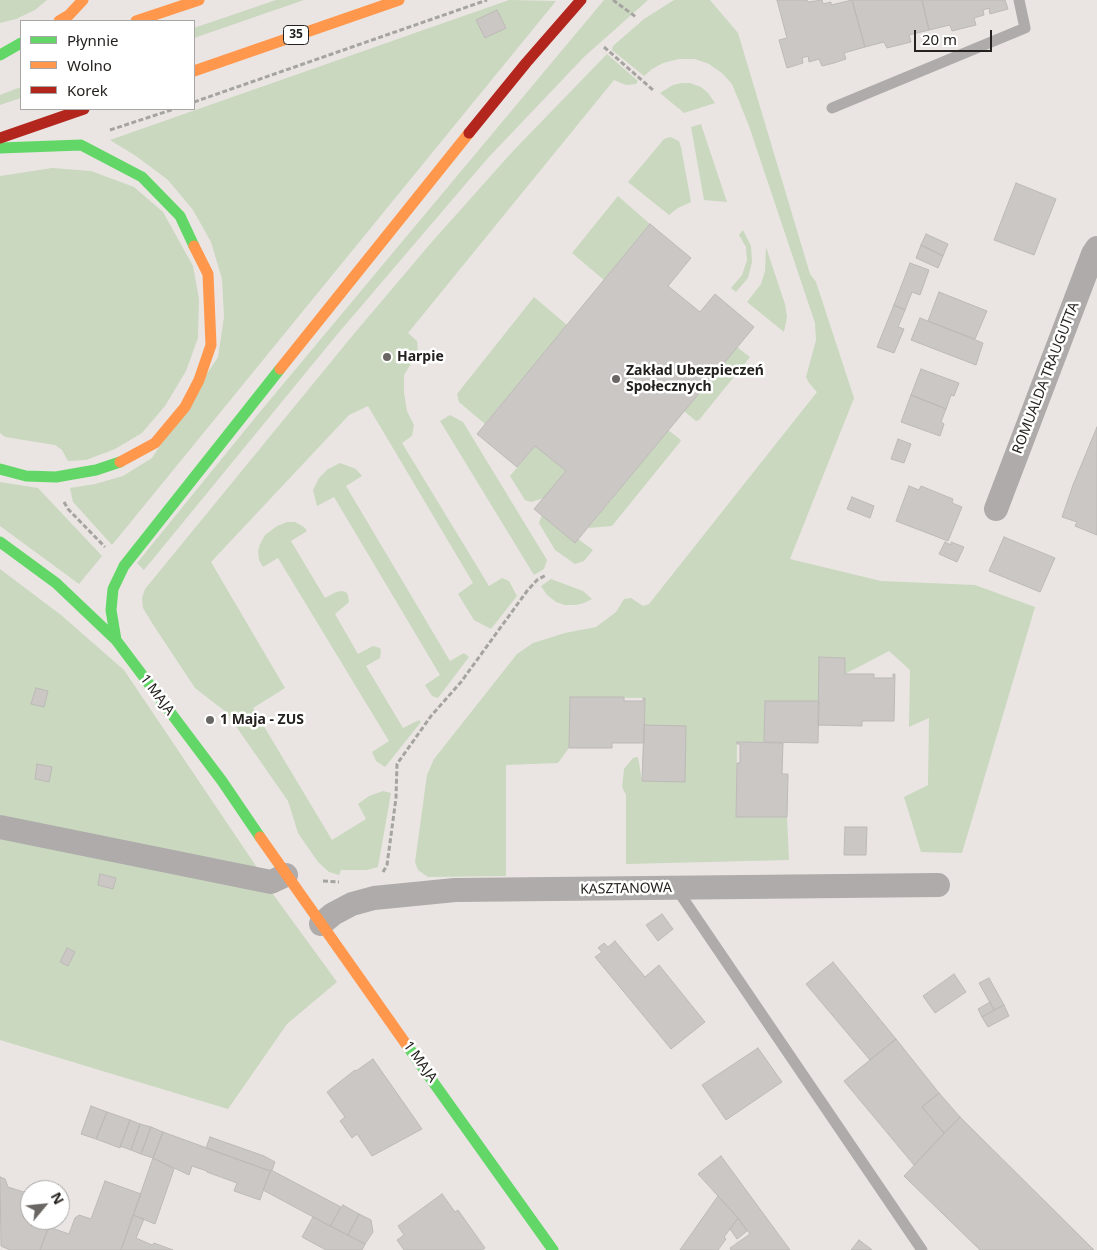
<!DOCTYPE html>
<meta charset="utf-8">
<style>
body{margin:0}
#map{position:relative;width:1097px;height:1250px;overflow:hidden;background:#eae5e2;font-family:"Noto Sans",sans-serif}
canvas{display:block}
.legend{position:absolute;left:20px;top:20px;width:175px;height:90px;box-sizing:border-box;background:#fff;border:1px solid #a7a6a5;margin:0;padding:6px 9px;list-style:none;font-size:15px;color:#24211f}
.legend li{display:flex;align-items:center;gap:10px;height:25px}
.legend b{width:25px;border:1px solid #a7a6a5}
.north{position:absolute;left:20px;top:1180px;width:50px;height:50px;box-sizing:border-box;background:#fff;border:1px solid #a7a6a5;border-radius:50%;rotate:62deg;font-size:14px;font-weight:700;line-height:20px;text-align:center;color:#24211f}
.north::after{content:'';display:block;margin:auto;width:18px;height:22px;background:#696663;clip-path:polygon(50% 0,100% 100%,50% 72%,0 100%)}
.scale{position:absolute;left:914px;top:30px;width:78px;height:22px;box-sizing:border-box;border:2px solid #24211f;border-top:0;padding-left:6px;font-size:15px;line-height:18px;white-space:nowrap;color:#24211f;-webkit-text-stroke:4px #fff;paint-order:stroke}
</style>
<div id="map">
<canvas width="1097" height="1250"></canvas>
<ul class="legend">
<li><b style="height:6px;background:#63d668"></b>Płynnie</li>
<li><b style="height:6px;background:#ff974d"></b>Wolno</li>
<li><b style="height:6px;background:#b3261e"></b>Korek</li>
</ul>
<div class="north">N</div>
<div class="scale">20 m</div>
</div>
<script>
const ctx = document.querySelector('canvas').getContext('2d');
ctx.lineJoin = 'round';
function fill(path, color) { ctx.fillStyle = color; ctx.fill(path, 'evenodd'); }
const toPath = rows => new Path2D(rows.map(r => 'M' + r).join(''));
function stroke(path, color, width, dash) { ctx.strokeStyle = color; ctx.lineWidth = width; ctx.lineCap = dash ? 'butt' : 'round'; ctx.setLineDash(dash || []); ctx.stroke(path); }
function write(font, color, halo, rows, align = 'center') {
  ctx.font = font + ' "Noto Sans",sans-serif'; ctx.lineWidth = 5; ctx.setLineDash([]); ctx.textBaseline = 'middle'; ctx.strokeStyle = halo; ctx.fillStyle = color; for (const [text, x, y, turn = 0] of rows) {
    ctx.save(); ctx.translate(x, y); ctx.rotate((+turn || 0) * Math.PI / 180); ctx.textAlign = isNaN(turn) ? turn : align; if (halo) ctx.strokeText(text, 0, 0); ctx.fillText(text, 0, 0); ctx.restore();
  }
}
fill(toPath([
 [0,0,47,0,35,10,16,19,0,23],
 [276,0,304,0,194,38,194,28],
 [509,0,556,1,112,545,73,502,70,488,95,484,123,476,152,458,218,357,224,317,222,279,211,242,193,210,168,180,136,156,110,140],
 [604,0,648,0,584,57,487,159,335,337,144,570,137,563,259,413],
 [674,0,710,0,738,33,810,274,816,282,854,398,790,559,881,581,975,585,1035,607,962,853,921,852,904,797,928,785,929,718,909,727,910,670,889,651,845,674,845,658,820,657,819,701,765,701,764,742,737,742,736,817,787,817,789,860,626,864,626,795,622,787,624,769,633,758,638,757,642,781,645,698,570,697,569,748,558,763,506,765,506,876,428,877,418,870,415,862,427,775,434,759,517,654,533,643,565,633,596,627,616,612,624,599,631,598,643,606,649,604,817,392,809,383,806,377,816,340,815,323,749,126,732,84,722,73,709,64,695,59,679,59,663,63,652,69,644,76,612,50,613,46,644,19],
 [607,54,638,81,636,84,626,85,614,80,408,333,417,341,418,352,404,375,404,393,407,411,414,425,412,436,402,443,489,586,502,578,509,581,517,596,491,629,474,620,458,594,473,583,368,406,349,415,211,562,285,688,253,708,332,840,366,819,358,804,369,796,383,791,391,793,378,867,367,870,341,870,339,875,329,872,318,862,298,833,288,801,226,712,195,688,152,623,143,608,142,598,145,589,353,335,430,244,513,151],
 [682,83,690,83,701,87,708,93,715,103,684,113,660,93,673,85],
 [21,87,21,98,0,105,0,95],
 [701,124,727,202,704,200,691,127],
 [670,137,679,141,681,147,691,202,678,208,669,215,628,182,664,139],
 [52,168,91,171,134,187,163,212,193,266,199,299,198,338,186,371,165,406,142,433,115,449,86,460,68,461,62,450,55,445,5,437,0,433,0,176],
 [618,196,650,224,604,280,572,253],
 [743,230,751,246,752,262,748,278,736,292,731,288,742,275,747,260,746,247,739,235],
 [766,247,785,304,787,317,784,332,747,302,761,284,765,271],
 [534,297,567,325,485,424,459,402,457,394],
 [737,347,750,357,699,420,696,421,684,411],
 [450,415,463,422,547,560,544,569,534,575,440,421],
 [668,430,681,440,680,442,612,526,588,528],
 [535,446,566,471,544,498,531,502,525,500,510,476],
 [340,463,356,469,362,476,346,486,450,661,464,653,469,657,438,698,432,696,425,685,440,675,334,497,317,506,313,490,319,478,328,469],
 [0,482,38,488,102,556,79,584,0,526],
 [542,515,578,539,593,550,584,561,575,564,555,550,539,523],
 [287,522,295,522,304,527,307,531,291,541,325,598,336,592,342,591,346,592,348,595,349,602,335,614,358,654,373,646,380,648,381,651,380,658,366,666,403,728,419,720,421,722,385,767,376,761,372,752,389,741,278,558,263,567,259,560,258,551,260,544,265,535,277,526],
 [0,569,61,615,124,670,260,872,0,815],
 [551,579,583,591,592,599,584,603,576,605,565,605,556,602,547,595,541,586],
 [0,838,270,890,337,982,287,1024,228,1109,0,1040]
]), '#c9d8bf');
const building = toPath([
 [777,0,807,0,808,2,822,0,823,4,831,2,831,5,852,0,865,47,844,53,846,59,834,63,822,66,819,59,809,62,808,56,802,58,803,63,787,68,779,40,787,38,777,0],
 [852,0,922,0,929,30,909,35,911,42,887,48,884,42,865,47,852,0],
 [922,0,1005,0,1008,9,990,14,989,8,983,10,984,15,974,18,976,25,952,31,950,25,929,30,922,0],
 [497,10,506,28,485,38,476,20,497,10],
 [1016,183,1056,199,1034,255,994,240,1016,183],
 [650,224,691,258,668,286,700,312,715,294,754,327,575,543,534,509,566,471,535,446,517,467,477,434,650,224],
 [926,234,948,244,943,256,921,245,926,234],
 [921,245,943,256,938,268,916,258,921,245],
 [910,263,929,270,920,295,912,292,905,310,894,305,910,263],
 [939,292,987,311,975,339,928,321,939,292],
 [894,305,905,310,898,327,904,329,894,353,877,347,894,305],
 [920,318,983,343,976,365,911,340,920,318],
 [921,369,959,383,954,396,951,395,946,409,911,395,921,369],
 [911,395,946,409,941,422,944,424,940,436,901,422,911,395],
 [1097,427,1097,535,1075,526,1077,522,1062,517,1073,485,1097,427],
 [898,439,911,444,904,463,891,459,898,439],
 [909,486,919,490,921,486,953,499,952,503,962,507,948,541,896,521,909,486],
 [852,497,874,506,870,518,847,509,852,497],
 [1004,537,1055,558,1040,592,989,571,1004,537],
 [945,542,951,545,951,542,964,547,957,562,939,554,945,542],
 [819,657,845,658,845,674,874,674,874,678,893,678,893,674,895,674,894,721,862,721,862,726,818,725,819,657],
 [36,688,48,691,44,707,31,704,36,688],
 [570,697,624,697,624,701,643,701,643,698,645,698,644,743,612,743,612,748,569,748,570,697],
 [765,701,819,701,818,743,764,742,765,701],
 [644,725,686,726,685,782,642,781,644,725],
 [737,742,783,743,782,774,788,774,787,817,736,817,737,763,740,763,740,744,737,744,737,742],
 [37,764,52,767,49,782,35,779,37,764],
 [845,827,867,827,866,855,844,855,845,827],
 [100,874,116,878,113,889,98,885,100,874],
 [662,914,673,929,658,941,646,925,662,914],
 [615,941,645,977,659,965,705,1022,671,1049,595,957,602,952,598,948,604,943,608,947,615,941],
 [67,948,75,952,68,966,60,962,67,948],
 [833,962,896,1039,870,1060,806,984,833,962],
 [954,974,966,992,935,1013,923,996,954,974],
 [989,978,1004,1005,994,1010,979,983,989,978],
 [990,1002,994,1010,982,1017,978,1009,990,1002],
 [1004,1005,1009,1016,988,1027,982,1017,1004,1005],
 [896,1039,939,1093,922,1107,944,1133,914,1165,844,1081,896,1039],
 [758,1048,782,1082,726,1120,702,1085,758,1048],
 [373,1059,422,1129,372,1156,357,1134,352,1138,340,1121,345,1117,327,1092,355,1070,356,1071,373,1059],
 [939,1093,960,1117,944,1133,922,1107,939,1093],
 [91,1106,107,1112,96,1139,81,1134,91,1106],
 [107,1112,130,1120,120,1148,96,1139,107,1112],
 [960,1117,1094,1250,980,1250,904,1176,960,1117],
 [130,1120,140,1124,131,1150,120,1146,130,1120],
 [140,1124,151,1127,141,1154,131,1150,140,1124],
 [151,1127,163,1132,153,1158,141,1154,151,1127],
 [163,1132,270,1171,260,1200,234,1191,237,1183,207,1172,207,1171,192,1166,189,1175,153,1158,163,1132],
 [210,1137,264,1156,275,1162,272,1170,270,1171,206,1148,210,1137],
 [721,1156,790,1250,731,1250,730,1248,750,1234,738,1218,698,1174,721,1156],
 [153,1158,174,1169,155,1224,133,1215,153,1158],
 [271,1170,341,1207,330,1226,263,1190,271,1170],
 [0,1177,5,1179,8,1187,30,1194,30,1220,51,1220,40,1250,10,1250,1,1246,0,1177],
 [105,1181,141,1194,121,1250,40,1250,49,1227,69,1234,75,1218,79,1215,91,1219,105,1181],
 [442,1194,455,1212,458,1210,485,1248,482,1250,404,1250,397,1240,404,1235,398,1226,442,1194],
 [718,1196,738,1218,724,1237,726,1239,718,1250,680,1250,718,1196],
 [343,1205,359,1214,348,1235,330,1226,343,1205],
 [359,1214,371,1220,373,1232,365,1244,348,1235,359,1214],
 [133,1215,144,1219,136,1238,152,1245,154,1243,173,1250,121,1250,133,1215],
 [313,1217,365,1244,362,1250,326,1250,302,1237,313,1217],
 [738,1218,747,1231,737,1239,730,1229,738,1218],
 [859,1240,871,1249,872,1250,851,1250,859,1240]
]);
fill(building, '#cbc7c5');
stroke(building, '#bdb9b7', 1);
stroke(toPath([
 [613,0,636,17],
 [604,47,653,90],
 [194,102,487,0],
 [110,130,174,109],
 [64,502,68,509,105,547],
 [383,872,387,865,396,798,397,764,431,716,461,682,527,591,537,580,546,575],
 [323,881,339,882]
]), '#a6a4a1', 3, [5, 2.5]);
stroke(toPath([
 [832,108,1025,28,1019,0],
 [676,888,922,1250]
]), '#aeabaa', 11);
stroke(toPath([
 [996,509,1093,254,1097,248],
 [0,827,271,882,286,875],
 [321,924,333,914,352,904,374,898,455,890,938,885]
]), '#aeabaa', 24);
stroke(toPath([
 [0,55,21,43],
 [0,148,81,145,142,177,180,216,194,246],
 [0,469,26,476,56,477,96,470,120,462],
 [0,542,56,583,116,640,222,781,260,837],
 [116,640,111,610,113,589,124,566,280,369],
 [406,1044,553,1250]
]), '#63d668', 11);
stroke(toPath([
 [59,21,69,15,83,0],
 [136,21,199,0],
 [194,71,399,0],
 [280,369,469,133],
 [120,462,155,443,185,407,199,380,211,345,208,274,194,246],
 [260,837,406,1044]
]), '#ff974d', 11);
stroke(toPath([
 [469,133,526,63,581,0],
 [0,138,84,109]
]), '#b3261e', 11);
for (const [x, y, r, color] of [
 [387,357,5,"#696663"],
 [616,379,5,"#696663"],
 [210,720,5,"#696663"]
]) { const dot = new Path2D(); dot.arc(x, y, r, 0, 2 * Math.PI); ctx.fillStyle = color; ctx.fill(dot); stroke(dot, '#fff', 2); }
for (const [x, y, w] of [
 [296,35,25]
]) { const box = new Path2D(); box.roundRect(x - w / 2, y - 9.5, w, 19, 4); ctx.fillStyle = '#fff'; ctx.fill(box); stroke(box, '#24211f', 1); }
write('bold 12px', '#24211f', null, [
 ["35",296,35]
]);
write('bold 14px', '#24211f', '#fff', [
 ["Harpie",397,357],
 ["Zakład Ubezpieczeń",626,371],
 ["Społecznych",626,387],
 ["1 Maja - ZUS",220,720]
], 'left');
write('14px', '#24211f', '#fff', [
 ["ROMUALDA TRAUGUTTA",1046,378,-69],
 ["1 MAJA",157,695,53],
 ["KASZTANOWA",626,889,-1],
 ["1 MAJA",420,1062,54]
]);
</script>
